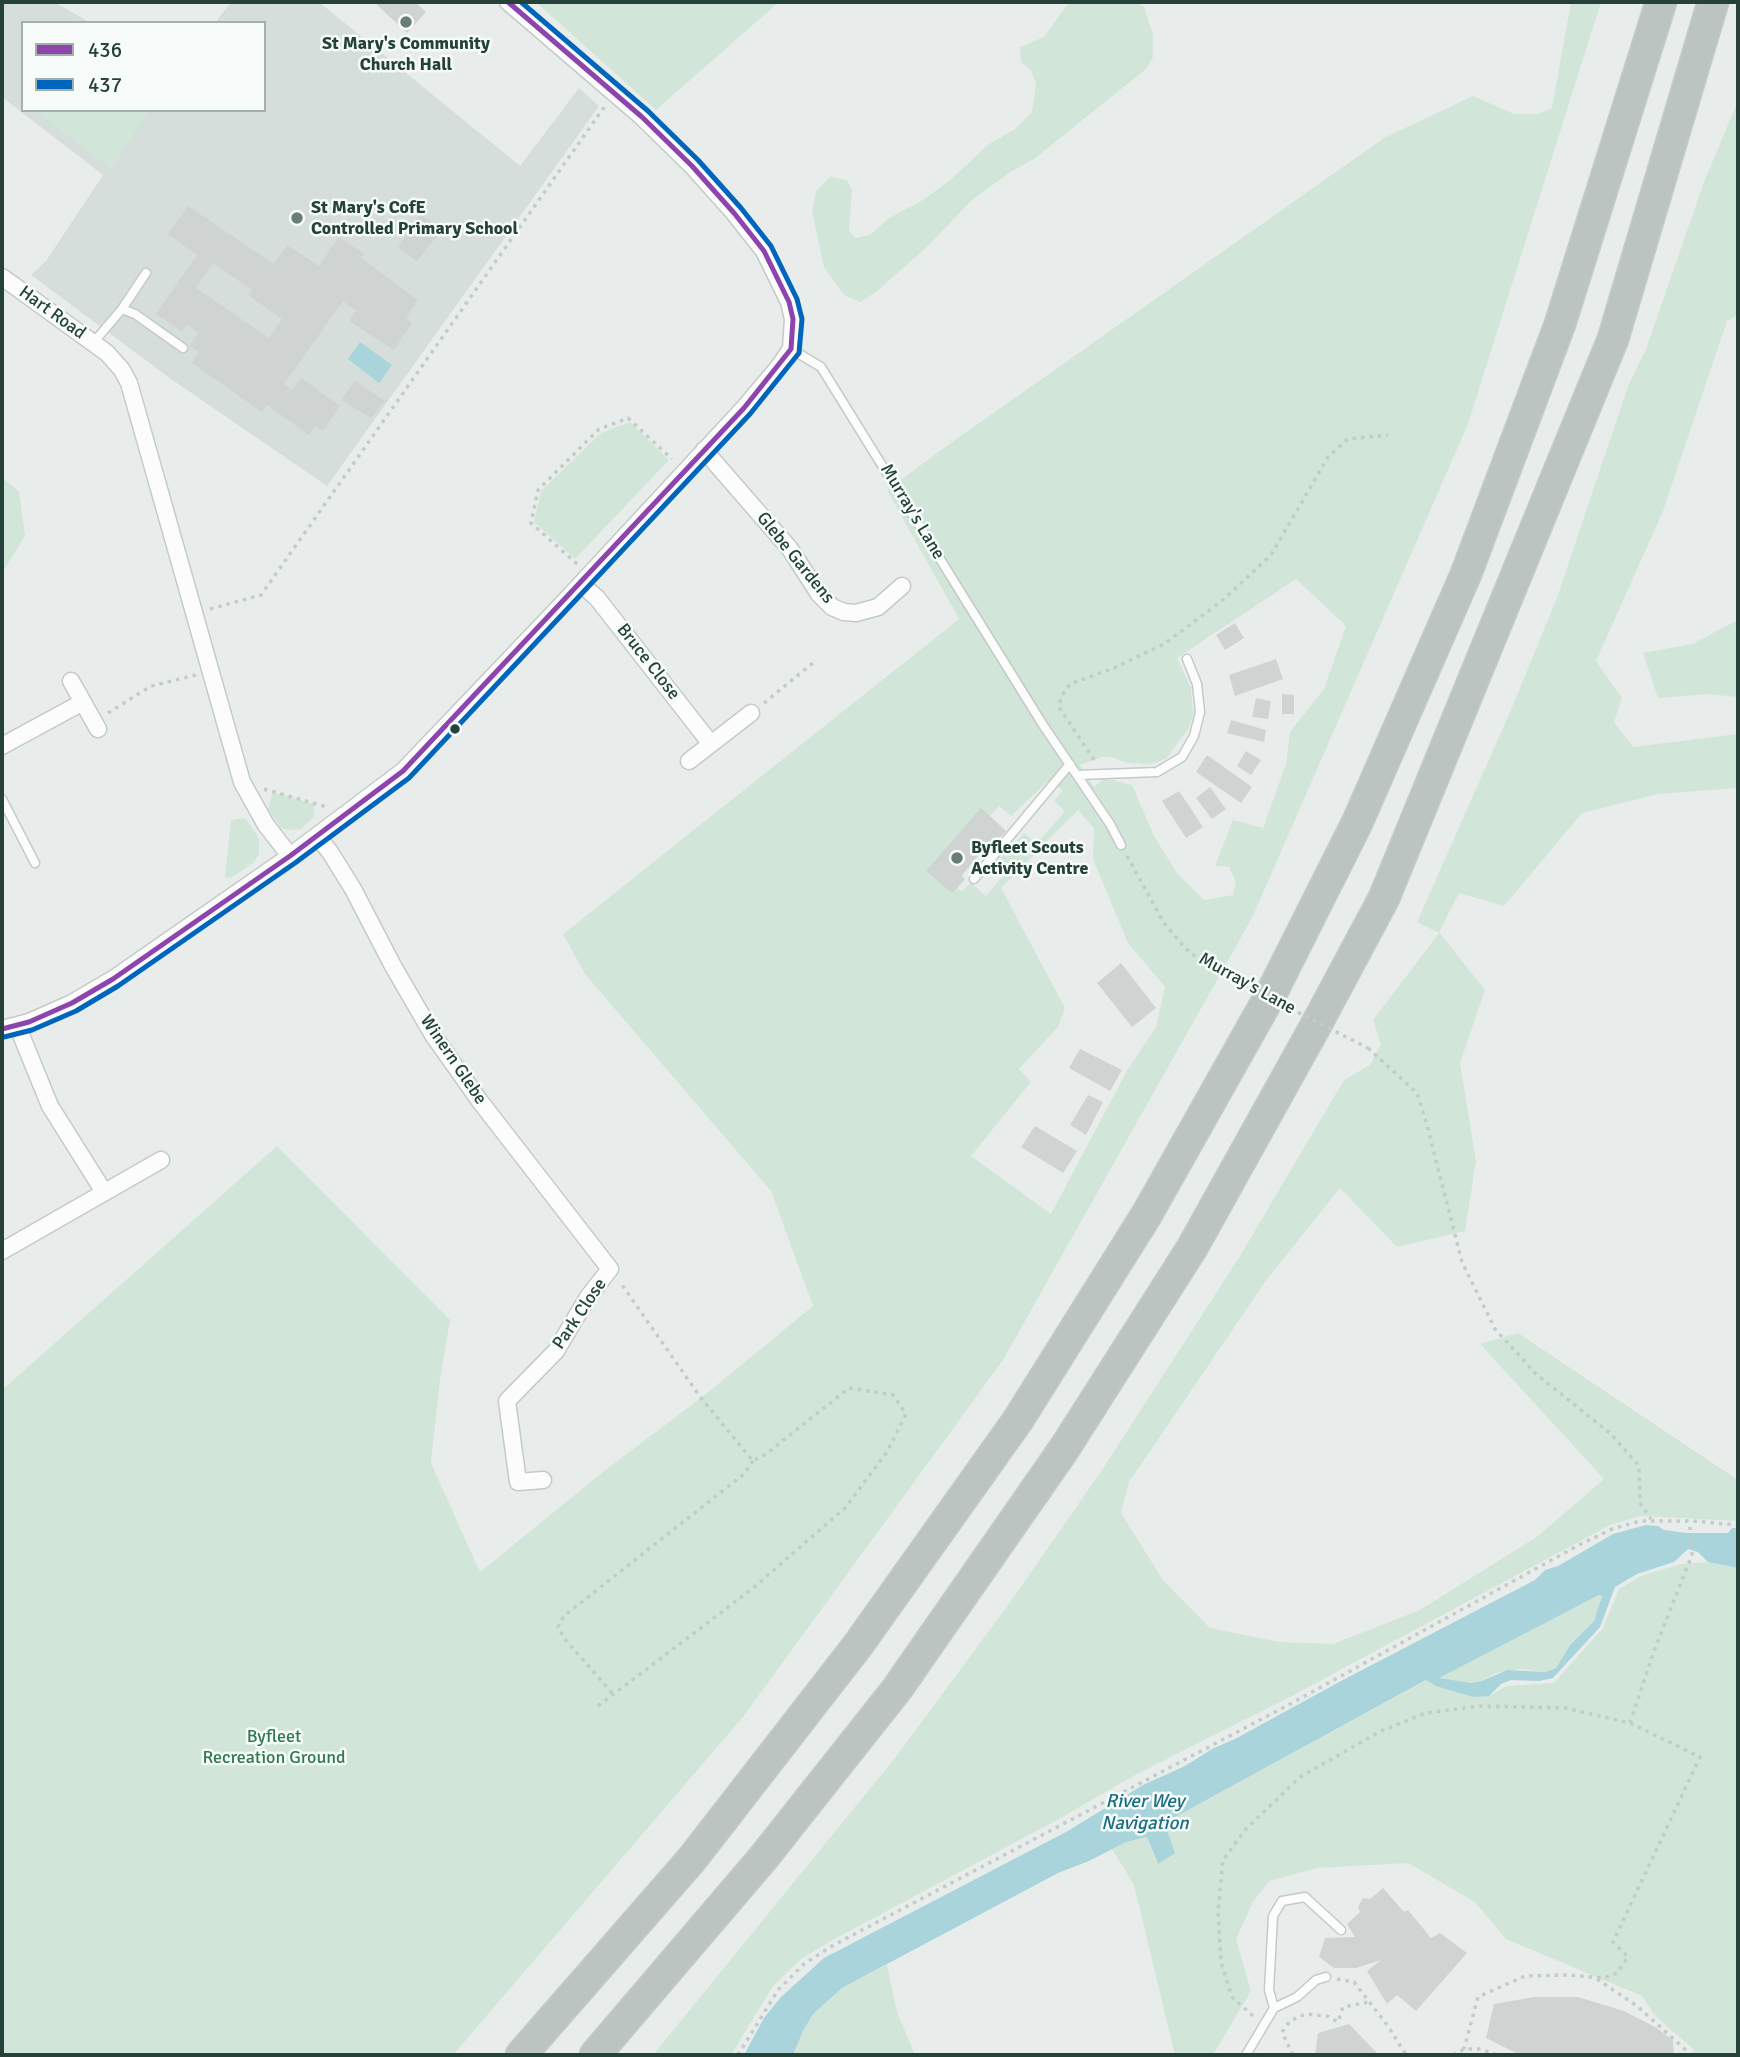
<!DOCTYPE html>
<style>
body{margin:0}
#map{position:relative;width:1740px;height:2057px;overflow:hidden;background:#e8edeb;font-family:Signika,sans-serif}
canvas{display:block}
.frame{position:absolute;inset:0;border:4px solid #24423a;pointer-events:none}
.legend{position:absolute;left:21px;top:21px;width:245px;height:91px;box-sizing:border-box;background:#f7fbf9;border:2px solid #a3b1ad;margin:0;padding:9px 12px;list-style:none;font-size:21px;color:#24423a}
.legend li{display:flex;align-items:center;gap:14px;height:35px}
.legend b{width:35px;border:2px solid #a3b1ad}
</style>
<div id="map">
<canvas width="1740" height="2057"></canvas>
<div class="frame"></div>
<ul class="legend">
<li><b style="height:9px;background:#8e44ad"></b>436</li>
<li><b style="height:9px;background:#0065bd"></b>437</li>
</ul>
</div>
<script>
const ctx = document.querySelector('canvas').getContext('2d');
ctx.lineJoin = 'round';
function fill(path, color) { ctx.fillStyle = color; ctx.fill(path, 'evenodd'); }
const toPath = rows => new Path2D(rows.map(r => 'M' + r).join(''));
function stroke(path, color, width, dash) { ctx.strokeStyle = color; ctx.lineWidth = width; ctx.lineCap = dash ? 'butt' : 'round'; ctx.setLineDash(dash || []); ctx.stroke(path); }
function write(font, color, halo, rows, align = 'center') {
  ctx.font = font + ' Signika,sans-serif'; ctx.lineWidth = 5; ctx.setLineDash([]); ctx.textBaseline = 'middle'; ctx.strokeStyle = halo; ctx.fillStyle = color; for (const [text, x, y, turn = 0] of rows) {
    ctx.save(); ctx.translate(x, y); ctx.rotate((+turn || 0) * Math.PI / 180); ctx.textAlign = isNaN(turn) ? turn : align; if (halo) ctx.strokeText(text, 0, 0); ctx.fillText(text, 0, 0); ctx.restore();
  }
}
fill(toPath([
 [2,2,54,2,91,23,23,23,23,110,264,110,264,23,215,23,231,2,319,2,520,166,579,88,599,106,327,486,171,379,31,275,46,261,103,175,2,97]
]), '#d6dedb');
fill(toPath([
 [536,2,779,2,656,110],
 [1069,2,1139,2,1144,7,1153,34,1153,57,1146,69,1034,159,1012,171,972,200,927,247,876,292,860,302,844,295,824,267,812,212,816,191,830,177,847,180,852,190,849,231,856,238,870,235,889,218,923,200,950,180,989,144,1014,130,1032,112,1036,84,1031,70,1021,62,1020,47,1044,37],
 [1571,2,1601,2,1468,424,1252,918,1003,1360,743,1717,453,2055,2,2055,2,1390,277,1146,450,1320,440,1379,431,1463,480,1572,608,1468,701,1398,813,1306,771,1191,585,974,563,934,959,619,887,490,948,445,1384,138,1473,96,1514,114,1538,114,1552,108],
 [1296,579,1346,626,1324,689,1290,732,1286,764,1263,828,1233,820,1215,866,1229,867,1236,882,1233,895,1204,900,1177,873,1154,836,1132,785,1105,778,1094,787,1080,765,1102,757,1112,757,1127,763,1152,764,1167,758,1188,729,1193,715,1191,688,1177,658],
 [1048,781,1063,790,1054,801,1065,811,1037,843,1024,833,1000,858,1010,868,986,896,971,883,962,891,957,889,965,879,962,876,989,843,993,845,1006,831,990,816,999,806,1011,816],
 [1078,810,1094,828,1093,859,1128,943,1165,987,1156,1027,1128,1069,1051,1214,971,1156,1031,1082,1019,1069,1058,1027,1065,1008,1001,888],
 [1738,101,1738,315,1727,321,1663,511,1596,661,1622,698,1614,722,1633,747,1738,734,1738,788,1658,794,1582,813,1504,906,1459,893,1439,932,1485,990,1460,1063,1476,1161,1465,1231,1397,1247,1340,1188,1265,1282,1129,1482,1121,1513,1163,1580,1210,1628,1279,1642,1333,1644,1420,1610,1538,1536,1604,1479,1480,1344,1518,1333,1738,1480,1738,1521,1641,1516,1610,1525,1290,1697,1137,1774,1057,1820,829,1942,801,1959,773,1986,731,2055,653,2055,895,1758,1011,1601,1102,1470,1240,1256,1344,1080,1370,1065,1381,1044,1373,1020,1439,933,1417,922,1511,710,1558,595,1628,386,1646,349,1704,182],
 [34,110,149,110,111,169],
 [630,422,669,460,575,559,534,522,541,491,601,433],
 [2,478,19,491,25,536,2,573],
 [1738,620,1738,697,1706,694,1658,698,1643,653,1692,644],
 [273,792,314,804,314,817,301,829,289,830,281,828,268,809],
 [245,818,259,838,259,854,253,863,231,878,225,877,231,820],
 [1708,1562,1738,1568,1738,2055,1693,2055,1693,2049,1655,2016,1642,1996,1506,1939,1475,1902,1408,1863,1317,1868,1269,1881,1253,1902,1236,1939,1251,1991,1213,2055,1175,2055,1134,1885,1112,1849,1126,1842,1147,1837,1157,1863,1175,1853,1166,1827,1168,1821,1427,1680,1489,1696,1506,1686,1554,1683,1603,1628,1619,1589,1641,1576,1681,1564],
 [1599,1595,1602,1595,1594,1621,1570,1645,1556,1668,1545,1672,1520,1669,1496,1673,1482,1681,1471,1683,1441,1679,1439,1677],
 [887,1965,897,2012,915,2055,793,2055,803,2031,813,2014,842,1988]
]), '#d1e6d8');
fill(toPath([
 [360,342,392,365,379,383,348,359],
 [1646,1525,1658,1526,1664,1530,1687,1533,1728,1533,1732,1528,1738,1528,1738,1568,1708,1562,1698,1552,1688,1549,1674,1562,1637,1574,1615,1587,1600,1627,1553,1678,1539,1681,1511,1680,1501,1684,1489,1696,1473,1697,1436,1686,1426,1680,1168,1821,1166,1827,1175,1853,1158,1864,1147,1837,1126,1842,1089,1861,1058,1873,842,1988,813,2014,803,2031,793,2055,744,2055,764,2018,781,1997,824,1958,1066,1832,1143,1785,1185,1766,1212,1749,1235,1739,1341,1681,1535,1580,1545,1570,1558,1566,1613,1534],
 [1599,1595,1602,1596,1594,1621,1570,1645,1556,1668,1545,1672,1507,1670,1482,1681,1471,1683,1439,1678]
]), '#a9d4db');
fill(toPath([
 [374,2,415,2,426,12,407,33],
 [188,206,274,264,287,245,319,266,339,237,364,254,361,258,418,300,406,318,412,323,394,350,349,321,356,311,343,301,284,384,292,390,301,378,340,406,323,431,315,426,309,435,267,405,262,412,192,363,199,352,190,346,198,333,187,324,182,331,156,314,197,255,168,234],
 [213,263,252,290,248,295,282,319,269,338,196,288],
 [420,214,442,230,417,261,398,248],
 [355,381,385,401,371,418,341,400],
 [1235,623,1244,638,1225,650,1216,635],
 [1276,659,1283,679,1235,696,1229,675],
 [1282,694,1294,695,1294,714,1282,714],
 [1256,698,1271,701,1268,719,1252,717],
 [1231,720,1266,730,1264,742,1227,733],
 [1246,751,1261,760,1251,775,1237,766],
 [1207,755,1252,787,1241,803,1196,772],
 [1210,787,1226,809,1212,819,1196,798],
 [1179,791,1203,827,1186,838,1162,801],
 [981,808,1006,831,993,845,989,842,961,876,965,879,952,893,926,871],
 [1121,963,1156,1008,1132,1027,1097,983],
 [1080,1049,1122,1070,1110,1091,1069,1068],
 [1088,1095,1103,1102,1086,1135,1070,1125],
 [1035,1126,1077,1151,1063,1173,1021,1147],
 [1383,1888,1404,1912,1408,1910,1431,1938,1440,1933,1467,1953,1416,2011,1397,1995,1387,2004,1367,1971,1381,1960,1356,1968,1334,1968,1319,1957,1325,1938,1355,1937,1347,1924,1360,1912,1358,1907,1363,1898,1370,1899],
 [1534,1997,1578,1997,1624,2011,1655,2027,1673,2040,1674,2055,1520,2055,1486,2038,1494,2004],
 [1349,2024,1379,2055,1315,2055,1318,2033]
]), '#cfd4d2');
const service = toPath([
 [122,309,146,273],
 [93,343,122,309,135,314,183,348],
 [791,349,821,367,1043,725,1110,824,1121,845],
 [1078,775,1157,772,1182,757,1194,736,1200,712,1197,684,1187,659],
 [2,799,35,863],
 [974,879,1070,764],
 [1274,2008,1269,1990,1273,1916,1282,1901,1305,1897,1341,1930],
 [1246,2055,1274,2008,1297,1997,1316,1980,1326,1977]
]);
const minor = toPath([
 [2,277,107,353,122,370,129,383,242,782,266,825,290,856],
 [704,450,790,549,819,594,832,607,844,612,856,613,878,607,902,586],
 [581,584,597,598,711,744],
 [71,681,98,729],
 [2,746,83,702],
 [689,761,751,713],
 [317,836,330,852,353,889,393,966,433,1035,479,1100,610,1269,588,1297,556,1351,507,1401,518,1482,543,1480],
 [17,1025,50,1106,104,1192],
 [2,1029,29,1022,72,1003,113,979,290,856,403,771,565,601,744,408,777,369,791,349,793,319,789,302,764,251,734,213,692,166,642,117,508,2],
 [2,1251,161,1160]
]);
const motorway = toPath([
 [521,2055,692,1859,858,1645,1018,1420,1147,1214,1271,994,1357,823,1466,574,1560,324,1661,2],
 [595,2055,764,1857,897,1689,1064,1449,1192,1248,1315,1027,1384,898,1613,339,1713,2]
]);
stroke(service, '#c5cac8', 11);
stroke(minor, '#c5cac8', 19);
stroke(motorway, '#c3ccc9', 33);
stroke(toPath([
 [577,564,531,523,538,490,599,429,628,418,672,459],
 [210,609,261,595,605,106],
 [764,703,814,662],
 [108,713,151,686,196,675],
 [1094,760,1059,707,1061,697,1070,684,1114,668,1164,644,1223,600,1271,555,1328,457,1348,439,1388,435],
 [264,789,327,807],
 [1127,856,1164,923,1185,948,1207,966],
 [1368,1048,1417,1093,1427,1125,1462,1262,1495,1329,1536,1374,1611,1434,1639,1466,1640,1503,1651,1519],
 [612,1693,564,1638,558,1627,564,1616,744,1474,753,1461],
 [598,1706,752,1589,845,1508,887,1452,906,1414,893,1395,849,1388,766,1454,753,1461,701,1398,620,1282],
 [1630,1723,1654,1651,1692,1555,1690,1527],
 [1337,1979,1354,1982,1388,2026,1406,2055],
 [1597,1979,1637,2006,1687,2051,1686,2055],
 [1253,2016,1232,1997,1221,1962,1218,1911,1223,1860,1245,1830,1300,1777,1381,1731,1426,1713,1480,1706,1565,1708,1630,1723,1700,1757,1613,1942,1628,1957,1617,1973,1604,1978,1570,1975,1525,1976,1478,1997,1464,2049],
 [738,2055,778,1990,804,1964,830,1947,1292,1703,1579,1545,1612,1529,1640,1521,1692,1521,1738,1525],
 [1293,2055,1282,2032,1290,2021,1305,2014,1327,2016,1338,2022,1343,2007,1369,2002],
 [1453,2055,1464,2049,1481,2049,1497,2055]
]), '#c3ccca', 3.5, [3.5, 5]);
stroke(service, '#fcfcfc', 8);
stroke(minor, '#fcfcfc', 16);
stroke(motorway, '#bcc4c2', 30);
stroke(toPath([
 [1207,966,1368,1048]
]), '#c3ccca', 3.5, [3.5, 5]);
stroke(toPath([
 [2,1029,29,1022,72,1003,113,979,290,856,403,771,744,408,791,349,793,319,789,302,764,251,734,213,692,166,642,117,508,2]
]), '#8e44ad', 5);
stroke(toPath([
 [4,1037,32,1030,76,1011,118,986,295,863,409,778,750,414,799,353,802,319,797,299,771,246,741,208,698,160,648,111,521,2]
]), '#0065bd', 5);
for (const [x, y, r, color] of [
 [406,22,7,"#697e78"],
 [297,218,7,"#697e78"],
 [455,729,6,"#24423a"],
 [957,858,7,"#697e78"]
]) { const dot = new Path2D(); dot.arc(x, y, r, 0, 2 * Math.PI); ctx.fillStyle = color; ctx.fill(dot); stroke(dot, '#f7fbf9', 2.5); }
write('bold 18px', '#24423a', '#f7fbf9', [
 ["St Mary's Community",406,44,"center"],
 ["Church Hall",406,65,"center"],
 ["St Mary's CofE",311,208],
 ["Controlled Primary School",311,229],
 ["Byfleet Scouts",971,848],
 ["Activity Centre",971,869]
], 'left');
write('18px', '#24423a', '#f7fbf9', [
 ["Hart Road",52,313,36],
 ["Murray's Lane",912,512,59],
 ["Glebe Gardens",795,558,51],
 ["Bruce Close",648,662,52],
 ["Murray's Lane",1247,984,29],
 ["Winern Glebe",453,1060,56],
 ["Park Close",580,1314,-56]
]);
write('18px', '#2d7a4b', '#f7fbf9', [
 ["Byfleet",274,1737],
 ["Recreation Ground",274,1758]
]);
write('italic 19px', '#1c6f80', '#f7fbf9', [
 ["River Wey",1145,1802],
 ["Navigation",1145,1824]
]);
</script>
